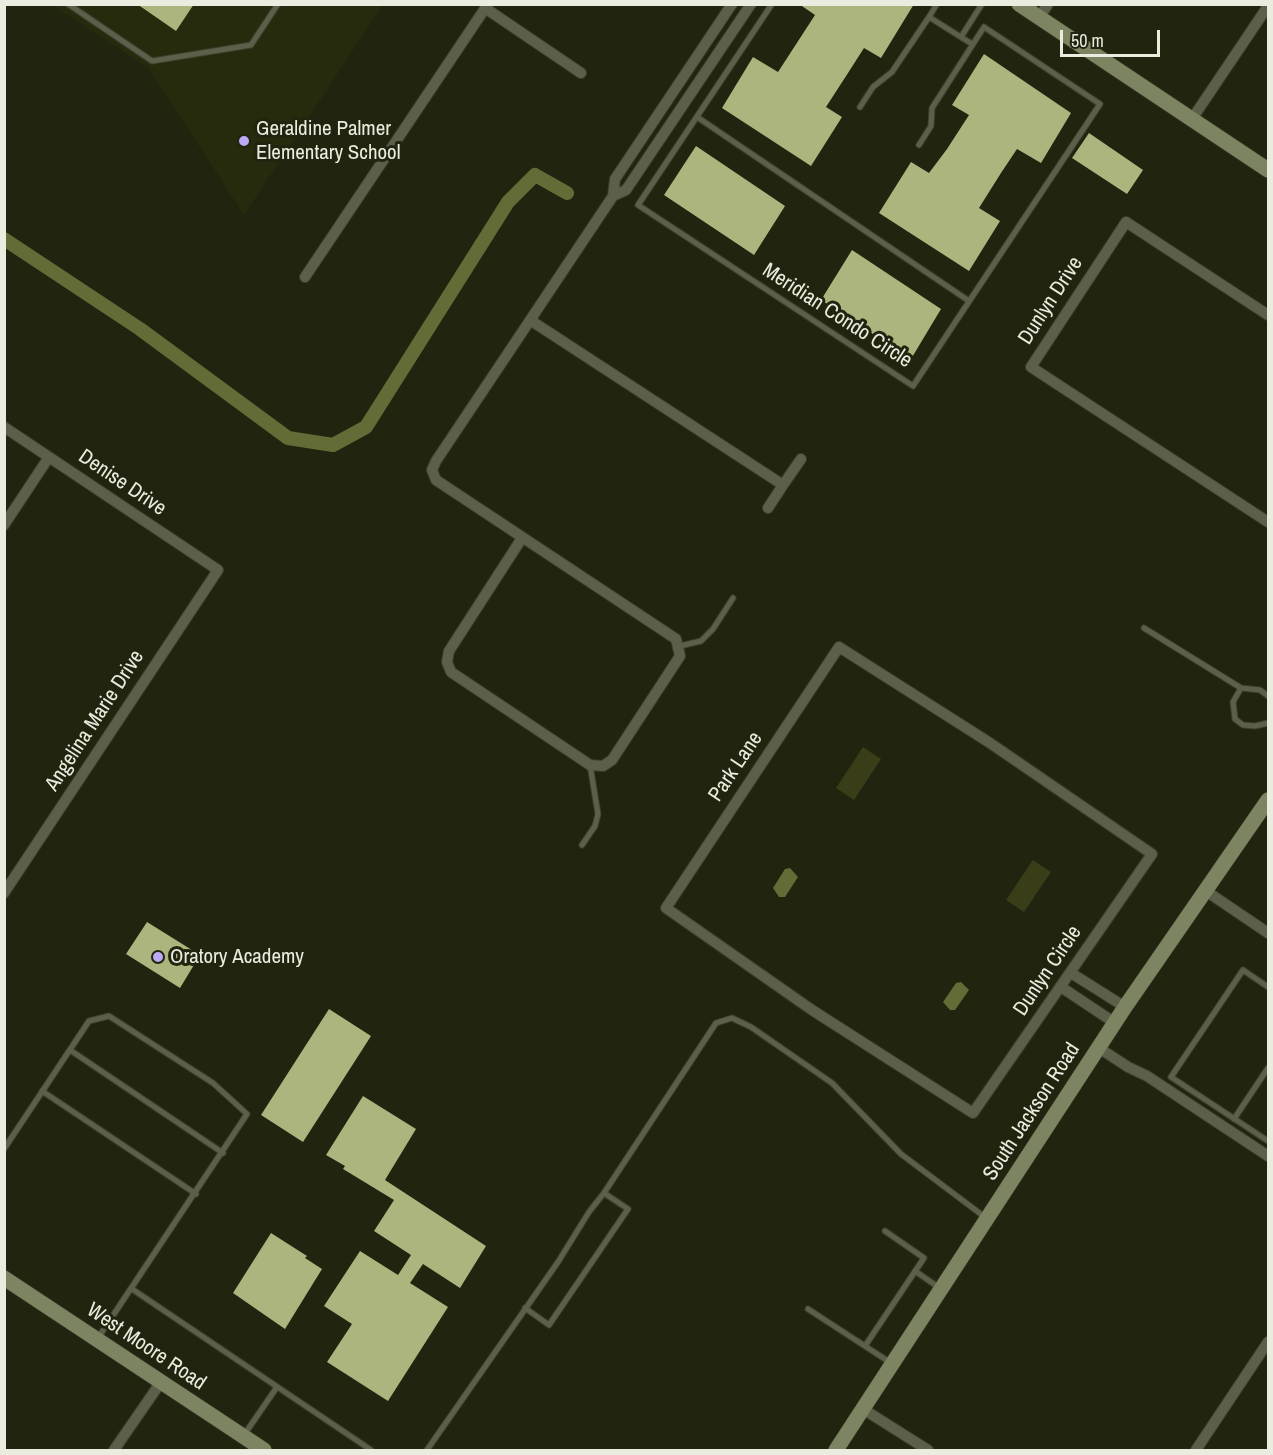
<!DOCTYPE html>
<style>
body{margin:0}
#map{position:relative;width:1273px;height:1455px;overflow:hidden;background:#21240f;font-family:"Archivo Narrow",sans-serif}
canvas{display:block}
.frame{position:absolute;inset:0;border:6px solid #e9ecde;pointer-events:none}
.scale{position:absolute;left:1060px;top:30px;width:100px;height:27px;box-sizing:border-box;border:3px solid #e9ecde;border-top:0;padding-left:8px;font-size:18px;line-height:21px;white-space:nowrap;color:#e9ecde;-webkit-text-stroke:4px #21240f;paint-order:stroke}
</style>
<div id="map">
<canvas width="1273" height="1455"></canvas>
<div class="frame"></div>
<div class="scale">50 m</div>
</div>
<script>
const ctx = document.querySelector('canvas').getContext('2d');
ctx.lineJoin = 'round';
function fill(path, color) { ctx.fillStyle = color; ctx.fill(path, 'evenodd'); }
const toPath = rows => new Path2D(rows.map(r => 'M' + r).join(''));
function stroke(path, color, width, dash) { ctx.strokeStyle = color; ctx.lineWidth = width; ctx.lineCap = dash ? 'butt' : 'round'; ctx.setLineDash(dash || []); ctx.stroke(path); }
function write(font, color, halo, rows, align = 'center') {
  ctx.font = font + ' "Archivo Narrow",sans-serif'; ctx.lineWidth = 6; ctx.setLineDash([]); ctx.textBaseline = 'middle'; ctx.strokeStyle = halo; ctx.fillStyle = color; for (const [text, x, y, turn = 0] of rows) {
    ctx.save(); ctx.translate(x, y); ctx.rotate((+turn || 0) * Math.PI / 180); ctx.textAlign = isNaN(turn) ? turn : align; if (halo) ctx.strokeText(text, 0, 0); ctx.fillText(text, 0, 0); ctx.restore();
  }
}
fill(toPath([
 [53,5,383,5,244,215,148,68]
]), '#262b0e');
fill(toPath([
 [863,747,881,759,854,800,836,788],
 [1033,860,1051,872,1024,912,1006,900]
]), '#393e19');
fill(toPath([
 [790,868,798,877,785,897,779,897,773,888,785,869],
 [961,982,969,990,955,1010,950,1010,943,1002,956,983]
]), '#636b36');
stroke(toPath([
 [4,239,140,329,288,438,333,445,366,427,508,202,535,175,567,193]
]), '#636b36', 14);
fill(toPath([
 [137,4,194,4,176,31],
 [799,4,914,4,881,58,864,48,848,73,826,107,842,117,811,166,722,108,753,57,778,72,815,15],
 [984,54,1071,113,1041,163,1017,149,1001,173,979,208,1000,221,969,271,879,213,911,162,929,173,947,149,969,115,952,105],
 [1089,133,1143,170,1127,194,1072,158],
 [696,146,785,206,754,255,664,195],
 [852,250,941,309,911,359,821,300],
 [147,922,200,955,180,988,126,954],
 [329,1009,371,1036,303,1142,261,1115],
 [363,1096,416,1129,385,1180,486,1246,460,1288,423,1264,410,1283,448,1307,388,1401,327,1362,352,1324,324,1306,360,1251,398,1275,411,1255,374,1231,394,1200,343,1169,345,1166,326,1155],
 [271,1233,307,1256,305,1258,322,1269,285,1329,233,1293]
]), '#abb57d');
const lane = toPath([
 [68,4,152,61,251,45,278,4],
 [772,4,638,205,913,386,1100,104,984,27,932,108,931,126,919,145],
 [937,4,929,17,972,44],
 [961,37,982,4],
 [860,107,873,87,892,72,929,17],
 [697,117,969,301],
 [1144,628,1241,688,1233,702,1235,719,1243,725,1255,726,1268,723],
 [680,646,701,641,713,629,733,598],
 [1241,688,1260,690,1268,696],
 [582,845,595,826,598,814,590,765],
 [1268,987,1243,970,1171,1077,1268,1141],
 [70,1050,223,1153],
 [42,1091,196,1194],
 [1234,1119,1268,1068],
 [4,1149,89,1021,109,1016,213,1083,247,1114,98,1338],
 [915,1271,941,1289],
 [132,1289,371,1450],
 [525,1308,549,1325,628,1209,604,1193],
 [808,1309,891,1363],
 [865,1346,924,1258,885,1231],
 [244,1435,277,1387],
 [427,1450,558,1262,589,1212,604,1193,716,1023,732,1018,751,1027,832,1083,901,1154,986,1218]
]);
const street = toPath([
 [732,4,615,179,613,196,626,190,751,4],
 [485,8,581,73],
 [1039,18,1048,4],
 [1192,119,1268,6],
 [305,277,488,4],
 [1268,315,1126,222,1031,367,1268,522],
 [530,320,783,485,801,459],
 [4,427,218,570,4,893],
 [768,508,783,485],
 [4,525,49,457],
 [522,538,449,651,447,662,451,672,590,765,603,766,612,760,680,656,676,639,436,480,432,470,436,461,613,196],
 [839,647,990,743,1152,854,973,1113,812,1010,666,908,839,647],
 [1206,891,1268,933],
 [1071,973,1125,1007],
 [1061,987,1115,1023],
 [1099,1048,1128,1067,1147,1076,1268,1156],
 [863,1409,928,1450],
 [114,1450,161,1382],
 [1196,1450,1268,1342]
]);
const secondary = toPath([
 [1019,4,1268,170],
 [4,1278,264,1450],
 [836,1450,1125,1007,1268,800]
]);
stroke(lane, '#3d402c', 7);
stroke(street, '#3d402c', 12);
stroke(secondary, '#3d402c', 16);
stroke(lane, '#5c604b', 5);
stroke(street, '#5c604b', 10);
stroke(secondary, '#7d8461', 15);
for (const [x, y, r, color] of [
 [244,141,6,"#bea9f5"],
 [158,957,6,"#bea9f5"]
]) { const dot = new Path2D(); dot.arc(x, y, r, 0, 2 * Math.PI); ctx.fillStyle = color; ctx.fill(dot); stroke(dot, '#21240f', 2); }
write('21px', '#e9ecde', '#21240f', [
 ["Geraldine Palmer",256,129],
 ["Elementary School",256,153],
 ["Oratory Academy",170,957]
], 'left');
write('21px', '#e9ecde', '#21240f', [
 ["Dunlyn Drive",1051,301,-57],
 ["Meridian Condo Circle",837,316,33],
 ["Denise Drive",122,483,34],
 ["Angelina Marie Drive",95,721,-57],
 ["Park Lane",736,767,-56],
 ["Dunlyn Circle",1048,971,-56],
 ["South Jackson Road",1032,1112,-57],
 ["West Moore Road",146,1347,34]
]);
</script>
